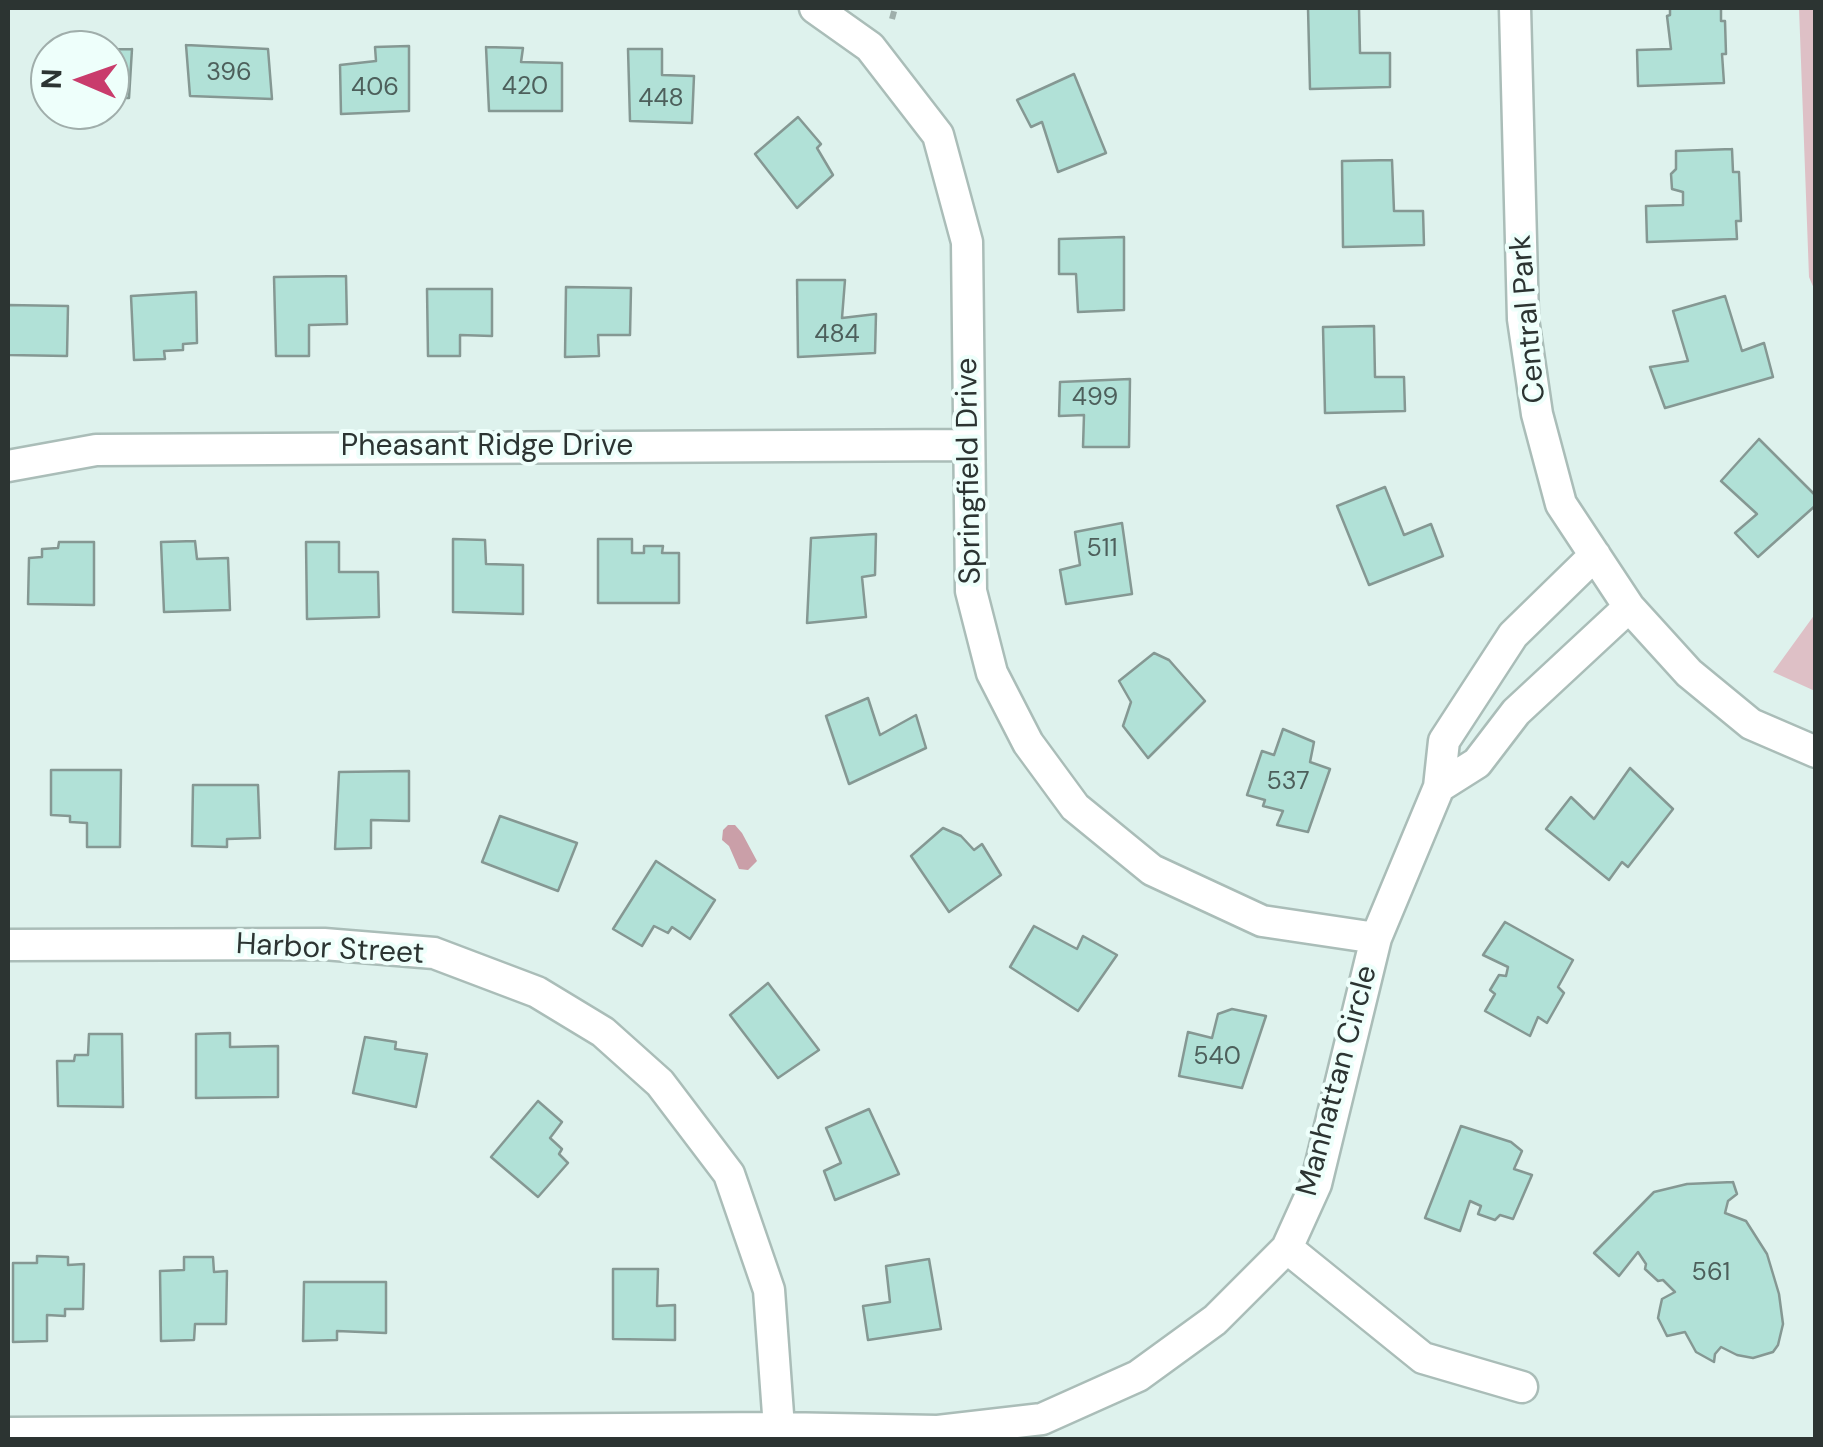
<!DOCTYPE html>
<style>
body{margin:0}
#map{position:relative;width:1823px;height:1447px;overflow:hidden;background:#def2ed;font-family:"DM Sans",sans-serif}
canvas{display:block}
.frame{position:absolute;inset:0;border:10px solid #2c3432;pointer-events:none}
.north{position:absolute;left:30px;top:30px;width:100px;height:100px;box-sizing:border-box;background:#eefffb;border:2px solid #a0aeab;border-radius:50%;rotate:272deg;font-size:28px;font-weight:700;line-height:40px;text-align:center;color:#2c3432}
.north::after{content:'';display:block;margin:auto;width:35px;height:45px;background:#c93c6c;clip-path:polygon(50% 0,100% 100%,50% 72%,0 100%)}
</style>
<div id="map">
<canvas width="1823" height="1447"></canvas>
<div class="frame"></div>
<div class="north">N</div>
</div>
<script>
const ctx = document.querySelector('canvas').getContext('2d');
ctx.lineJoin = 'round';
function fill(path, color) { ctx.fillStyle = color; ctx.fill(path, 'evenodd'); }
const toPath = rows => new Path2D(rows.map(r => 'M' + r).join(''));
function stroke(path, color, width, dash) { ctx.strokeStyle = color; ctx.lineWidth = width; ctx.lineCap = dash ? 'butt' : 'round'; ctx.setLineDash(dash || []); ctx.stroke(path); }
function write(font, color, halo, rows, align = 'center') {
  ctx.font = font + ' "DM Sans",sans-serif'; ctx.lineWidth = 8; ctx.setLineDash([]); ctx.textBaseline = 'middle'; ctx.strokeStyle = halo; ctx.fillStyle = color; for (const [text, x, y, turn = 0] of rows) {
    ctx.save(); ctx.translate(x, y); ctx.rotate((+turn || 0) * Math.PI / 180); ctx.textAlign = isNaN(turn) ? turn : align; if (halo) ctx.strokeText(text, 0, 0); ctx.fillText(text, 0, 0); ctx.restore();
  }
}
fill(toPath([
 [1799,8,1815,8,1815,291,1809,277],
 [1815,614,1815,691,1773,672]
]), '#dec0c6');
fill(toPath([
 [728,825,735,825,742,833,757,861,748,870,739,869,729,846,722,840,723,830]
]), '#ca9fa8');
const building = toPath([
 [1308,8,1359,8,1360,53,1390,53,1390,87,1310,89,1308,8],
 [1670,8,1721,8,1721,21,1725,21,1726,54,1722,54,1724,83,1638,86,1637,50,1671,49,1667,16,1670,15,1670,8],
 [186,45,268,49,272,99,190,96,186,45],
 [409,46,409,111,341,114,340,65,376,61,375,47,409,46],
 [486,47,523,48,521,62,562,63,562,111,489,111,486,47],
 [132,49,129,98,110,98,110,50,50,50,132,49],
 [628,49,662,49,662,75,694,76,692,123,630,121,628,49],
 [1074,74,1106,153,1058,172,1042,122,1031,127,1017,100,1074,74],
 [798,117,821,144,817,148,833,175,797,208,755,154,798,117],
 [1732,149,1733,172,1739,172,1741,221,1736,221,1737,239,1647,242,1646,206,1683,205,1683,192,1672,189,1671,174,1676,169,1676,151,1732,149],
 [1392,160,1394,211,1423,211,1424,245,1343,247,1342,161,1392,160],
 [1124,237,1124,310,1078,312,1076,274,1059,274,1059,239,1124,237],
 [346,276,347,324,309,325,309,356,276,356,274,277,346,276],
 [797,280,845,280,842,318,876,314,875,353,798,357,797,280],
 [566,287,631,288,630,335,598,335,599,356,565,357,566,287],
 [427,289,492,289,492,336,460,335,460,356,428,356,427,289],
 [196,292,197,343,183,344,183,350,164,351,165,359,134,360,131,296,196,292],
 [1725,296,1742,351,1764,343,1773,377,1665,408,1650,367,1688,361,1673,311,1725,296],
 [8,305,68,306,67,356,8,355,8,305],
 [1374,326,1375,377,1404,377,1405,411,1325,413,1323,327,1374,326],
 [1130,379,1129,447,1083,447,1084,415,1059,416,1060,382,1130,379],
 [1759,439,1816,496,1816,505,1758,557,1735,533,1757,514,1721,481,1759,439],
 [1385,487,1404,535,1431,524,1443,556,1369,585,1337,506,1385,487],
 [1122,523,1132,594,1066,604,1060,570,1080,565,1075,532,1122,523],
 [876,534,875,575,862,577,866,617,807,623,811,538,876,534],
 [453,539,485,540,486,564,523,565,523,614,453,612,453,539],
 [598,539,632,539,632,553,644,553,644,546,663,546,662,553,679,553,679,603,598,603,598,539],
 [195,541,197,559,228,558,230,610,164,612,161,542,195,541],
 [59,542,94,542,94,605,28,604,29,558,42,557,42,549,58,548,59,542],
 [306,542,339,542,339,572,378,572,379,617,307,619,306,542],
 [1154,653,1169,660,1205,701,1148,758,1123,726,1131,702,1119,681,1154,653],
 [868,698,880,735,916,715,926,748,849,784,826,716,868,698],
 [1283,729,1314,742,1310,762,1330,769,1308,832,1277,825,1283,811,1263,806,1265,800,1247,795,1262,751,1274,755,1283,729],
 [1630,768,1673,809,1628,867,1622,862,1609,880,1546,829,1571,797,1594,819,1630,768],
 [51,770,121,770,120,847,87,847,87,823,70,822,70,816,51,815,51,770],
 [409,771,409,821,371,820,371,848,335,849,339,772,409,771],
 [193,785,258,785,260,838,227,839,227,847,192,846,193,785],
 [500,816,577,843,558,891,482,862,500,816],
 [943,828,961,836,974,850,982,844,1001,875,949,912,911,856,943,828],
 [656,861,715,900,690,939,672,927,668,933,654,926,642,946,613,929,656,861],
 [1505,922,1573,960,1558,987,1564,993,1547,1023,1538,1017,1530,1036,1485,1011,1495,994,1490,990,1499,975,1506,976,1508,967,1483,955,1505,922],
 [1034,926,1077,949,1083,936,1117,955,1078,1011,1010,967,1034,926],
 [768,983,819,1050,778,1078,730,1015,768,983],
 [1232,1009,1266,1016,1242,1088,1179,1076,1188,1032,1212,1038,1218,1014,1232,1009],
 [230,1033,230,1047,278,1046,278,1097,196,1098,196,1034,230,1033],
 [89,1034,122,1034,123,1107,58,1106,57,1061,74,1061,75,1055,88,1055,89,1034],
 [365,1037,396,1042,395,1049,427,1054,416,1107,353,1093,365,1037],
 [538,1101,562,1122,550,1138,562,1149,559,1154,568,1163,538,1197,491,1157,538,1101],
 [869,1109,899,1174,835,1200,824,1171,841,1163,826,1128,869,1109],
 [1461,1126,1511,1142,1522,1151,1514,1169,1532,1175,1513,1219,1500,1215,1495,1220,1478,1214,1481,1206,1470,1201,1460,1231,1425,1218,1461,1126],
 [1733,1182,1737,1194,1728,1201,1725,1213,1746,1221,1767,1254,1779,1294,1783,1324,1778,1345,1773,1352,1753,1358,1737,1355,1721,1347,1715,1354,1714,1362,1696,1352,1685,1332,1667,1336,1658,1318,1660,1308,1662,1299,1675,1292,1663,1280,1658,1281,1645,1269,1646,1264,1638,1252,1619,1276,1594,1253,1654,1192,1687,1184,1733,1182],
 [37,1256,68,1257,68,1265,84,1264,83,1309,65,1309,65,1316,47,1315,47,1341,13,1342,13,1263,37,1263,37,1256],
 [184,1257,213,1257,214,1272,227,1271,226,1324,195,1324,194,1340,161,1341,160,1271,184,1270,184,1257],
 [929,1259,941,1329,868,1340,863,1306,890,1302,886,1266,929,1259],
 [613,1269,658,1269,657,1306,675,1305,675,1340,613,1339,613,1269],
 [304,1282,386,1282,386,1333,337,1331,337,1340,303,1341,304,1282]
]);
fill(building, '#b1e1d7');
stroke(building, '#859893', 2.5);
const minor = toPath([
 [815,8,870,47,938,135,967,242,971,591,992,673,1028,743,1075,807,1152,870,1262,921,1376,938],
 [1515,8,1523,319,1537,414,1561,504,1629,607,1689,673,1751,724,1816,752],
 [8,466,96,450,967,445],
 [1439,787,1477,763,1516,712,1629,607],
 [8,945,324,944,434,953,537,992,603,1032,660,1083,729,1174,769,1290,779,1428],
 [1287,1248,1423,1358,1522,1387],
 [8,1433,779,1428,938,1431,1042,1419,1138,1376,1215,1320,1287,1248,1316,1184,1376,938,1439,787,1444,741,1513,635,1595,555]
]);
stroke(minor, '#aabdb8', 35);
stroke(toPath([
 [892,19,895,8]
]), '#9fafab', 6, [8, 8]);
stroke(minor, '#fff', 30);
write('25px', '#4d5f5b', null, [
 ["396",229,73],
 ["420",525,87],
 ["406",375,88],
 ["448",661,99],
 ["484",837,335],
 ["499",1095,398],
 ["511",1102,549],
 ["537",1288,782],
 ["540",1217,1057],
 ["561",1711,1273]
]);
write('30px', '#2c3432', '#eefffb', [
 ["Central Park",1529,319,-95],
 ["Pheasant Ridge Drive",487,447],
 ["Springfield Drive",970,471,-91],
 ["Harbor Street",330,950,3],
 ["Manhattan Circle",1338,1081,-75]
]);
</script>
